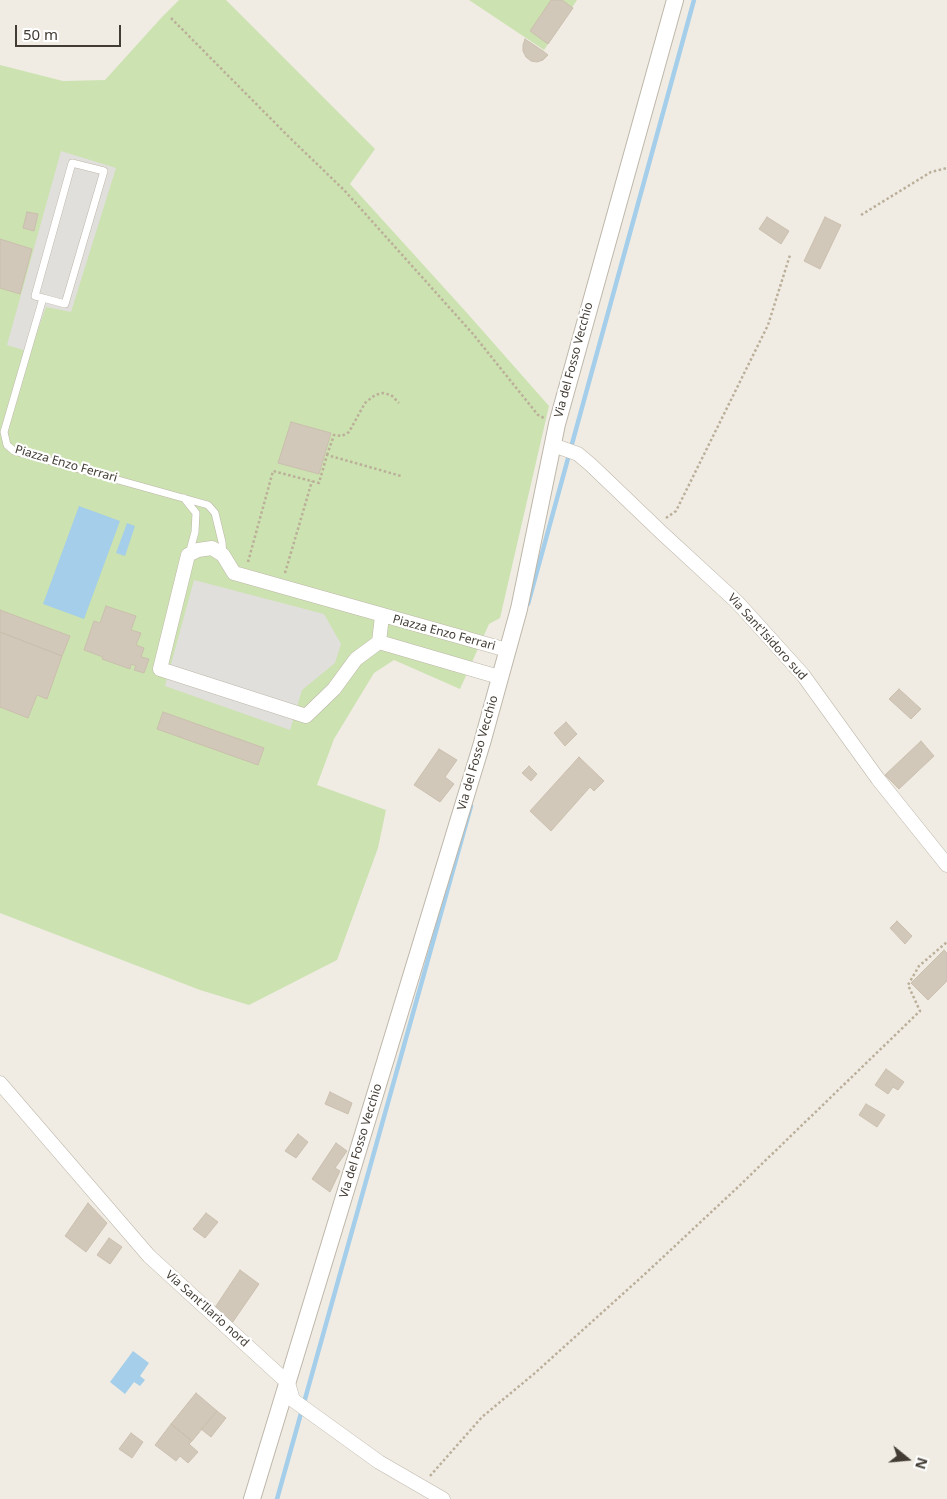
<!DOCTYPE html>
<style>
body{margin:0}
#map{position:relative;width:947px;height:1499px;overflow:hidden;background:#f0ece4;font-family:"Noto Sans",sans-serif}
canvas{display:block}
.north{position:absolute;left:882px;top:1434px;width:50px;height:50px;-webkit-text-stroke:4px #fff;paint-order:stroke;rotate:107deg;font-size:14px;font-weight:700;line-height:20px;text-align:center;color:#423c34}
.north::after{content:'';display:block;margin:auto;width:18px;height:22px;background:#423c34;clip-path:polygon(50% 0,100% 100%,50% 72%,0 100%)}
.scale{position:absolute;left:15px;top:25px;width:106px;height:22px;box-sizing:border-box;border:2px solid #423c34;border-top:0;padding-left:6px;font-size:15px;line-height:18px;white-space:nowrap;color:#423c34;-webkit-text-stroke:4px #fff;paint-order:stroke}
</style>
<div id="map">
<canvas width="947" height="1499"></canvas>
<div class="north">N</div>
<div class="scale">50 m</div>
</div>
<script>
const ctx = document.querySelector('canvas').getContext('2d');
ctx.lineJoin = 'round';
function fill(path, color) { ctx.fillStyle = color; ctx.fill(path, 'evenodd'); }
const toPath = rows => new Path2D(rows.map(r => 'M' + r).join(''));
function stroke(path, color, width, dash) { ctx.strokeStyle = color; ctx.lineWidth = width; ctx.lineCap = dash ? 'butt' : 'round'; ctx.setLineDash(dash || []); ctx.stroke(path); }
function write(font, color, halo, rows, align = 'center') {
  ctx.font = font + ' "Noto Sans",sans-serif'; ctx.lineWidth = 4.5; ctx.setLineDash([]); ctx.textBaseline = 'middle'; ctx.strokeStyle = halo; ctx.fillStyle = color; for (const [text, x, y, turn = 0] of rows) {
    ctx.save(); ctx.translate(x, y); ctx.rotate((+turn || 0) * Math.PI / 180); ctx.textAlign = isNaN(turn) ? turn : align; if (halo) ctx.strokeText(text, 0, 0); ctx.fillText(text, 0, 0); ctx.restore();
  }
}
fill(toPath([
 [179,0,226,0,375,149,350,184,467,313,549,406,500,618,489,624,460,689,394,660,374,673,334,739,317,785,386,810,378,848,337,960,249,1005,200,990,0,913,0,65,63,81,105,80,162,17],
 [469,0,577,0,544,50]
]), '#cce2b0');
fill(toPath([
 [61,151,116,168,71,312,46,307,30,352,7,345],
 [194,580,324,614,341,644,335,663,302,690,290,730,165,686]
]), '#e1dfdc');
fill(toPath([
 [79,506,120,521,84,619,43,604],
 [127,523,135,526,125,556,116,553],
 [133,1351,149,1363,140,1376,145,1380,140,1386,134,1382,125,1394,110,1382]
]), '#a4cee9');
stroke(toPath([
 [528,604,694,0],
 [277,1499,471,806]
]), '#a4cee9', 4.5);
const building = toPath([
 [551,0,562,0,573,8,548,44,530,31,551,0],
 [525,39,543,51,548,55,543,60,537,62,531,61,526,57,523,51,523,45,525,39],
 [27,212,38,214,34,231,23,228,27,212],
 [767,217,789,231,781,244,759,229,767,217],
 [825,217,841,225,820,269,804,261,825,217],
 [0,239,32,249,20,294,0,288,0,239],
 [291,422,331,433,319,474,278,463,291,422],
 [106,606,136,616,131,630,141,633,136,645,144,648,141,657,149,659,144,673,134,670,136,666,131,664,130,669,102,659,103,657,84,650,94,621,100,623,106,606],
 [0,610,70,636,62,656,0,632,0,610],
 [0,632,62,656,47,699,37,695,28,718,0,707,0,632],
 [899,689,921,709,911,719,889,699,899,689],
 [163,712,264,748,258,765,157,729,163,712],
 [566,722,577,734,565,746,554,733,566,722],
 [921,741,934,756,899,789,885,775,921,741],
 [439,749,457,760,445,777,454,784,440,802,414,785,439,749],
 [579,757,604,781,594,791,590,787,551,831,530,811,579,757],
 [529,766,537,774,531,781,522,773,529,766],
 [897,921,912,936,905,944,890,928,897,921],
 [944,950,947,953,947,981,928,1000,911,983,944,950],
 [886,1069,904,1082,898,1090,893,1087,888,1094,875,1085,886,1069],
 [330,1092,352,1103,348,1114,325,1104,330,1092],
 [866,1104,885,1115,877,1127,859,1115,866,1104],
 [298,1134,308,1142,296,1158,285,1151,298,1134],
 [336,1143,347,1151,335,1168,340,1171,330,1192,312,1179,336,1143],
 [88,1203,107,1223,86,1252,65,1236,88,1203],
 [206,1213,218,1222,205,1238,193,1229,206,1213],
 [109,1238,122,1247,110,1264,97,1255,109,1238],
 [240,1270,259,1284,230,1326,214,1309,240,1270],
 [196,1393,217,1411,192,1441,171,1424,196,1393],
 [217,1411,226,1418,211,1437,201,1429,217,1411],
 [171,1424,192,1441,189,1444,198,1452,188,1463,180,1456,176,1461,155,1445,171,1424],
 [131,1433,143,1442,132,1458,119,1449,131,1433]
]);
fill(building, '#d1c8ba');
stroke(building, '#cbbfae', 1);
const service = toPath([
 [43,298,65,304,104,171,72,163,35,296,43,298,4,432,7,445,14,451,208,505,215,513,222,542,223,555],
 [184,498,196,513,195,532,189,554]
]);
const minor = toPath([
 [553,445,578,454,591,465,662,533,738,603,803,675,878,779,947,865],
 [379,642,382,616],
 [499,677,379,642,356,659,334,689,306,716,160,669,188,555,198,550,212,548,223,555,234,573,507,650],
 [0,1083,149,1256,288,1383,293,1400,379,1462,443,1499]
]);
const tertiary = toPath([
 [252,1499,482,743,519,609,557,424,675,0]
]);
stroke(service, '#beb7aa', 8);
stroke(minor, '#beb7aa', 15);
stroke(tertiary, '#beb7aa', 18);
stroke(toPath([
 [171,18,289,137,344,190,473,334,538,415,544,418],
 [861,215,931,172,947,168],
 [327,455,334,435,342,436,349,432,365,403,375,395,383,393,391,395,399,403],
 [666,518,676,511,768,325,790,255],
 [248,562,273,471,319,483,327,455,401,476],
 [285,573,312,481],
 [430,1476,482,1417,535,1373,646,1273,737,1188,920,1011,908,985,919,966,947,942]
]), '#bbaf9a', 2.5, [2.5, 2.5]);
stroke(service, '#fff', 7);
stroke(minor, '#fff', 14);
stroke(tertiary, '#fff', 16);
write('12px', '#423c34', '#fff', [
 ["Via del Fosso Vecchio",574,360,-75],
 ["Piazza Enzo Ferrari",66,464,16],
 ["Piazza Enzo Ferrari",444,633,15],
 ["Via Sant'Isidoro sud",767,637,48],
 ["Via del Fosso Vecchio",478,753,-74],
 ["Via del Fosso Vecchio",361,1141,-73],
 ["Via Sant'Ilario nord",207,1309,42]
]);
</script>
